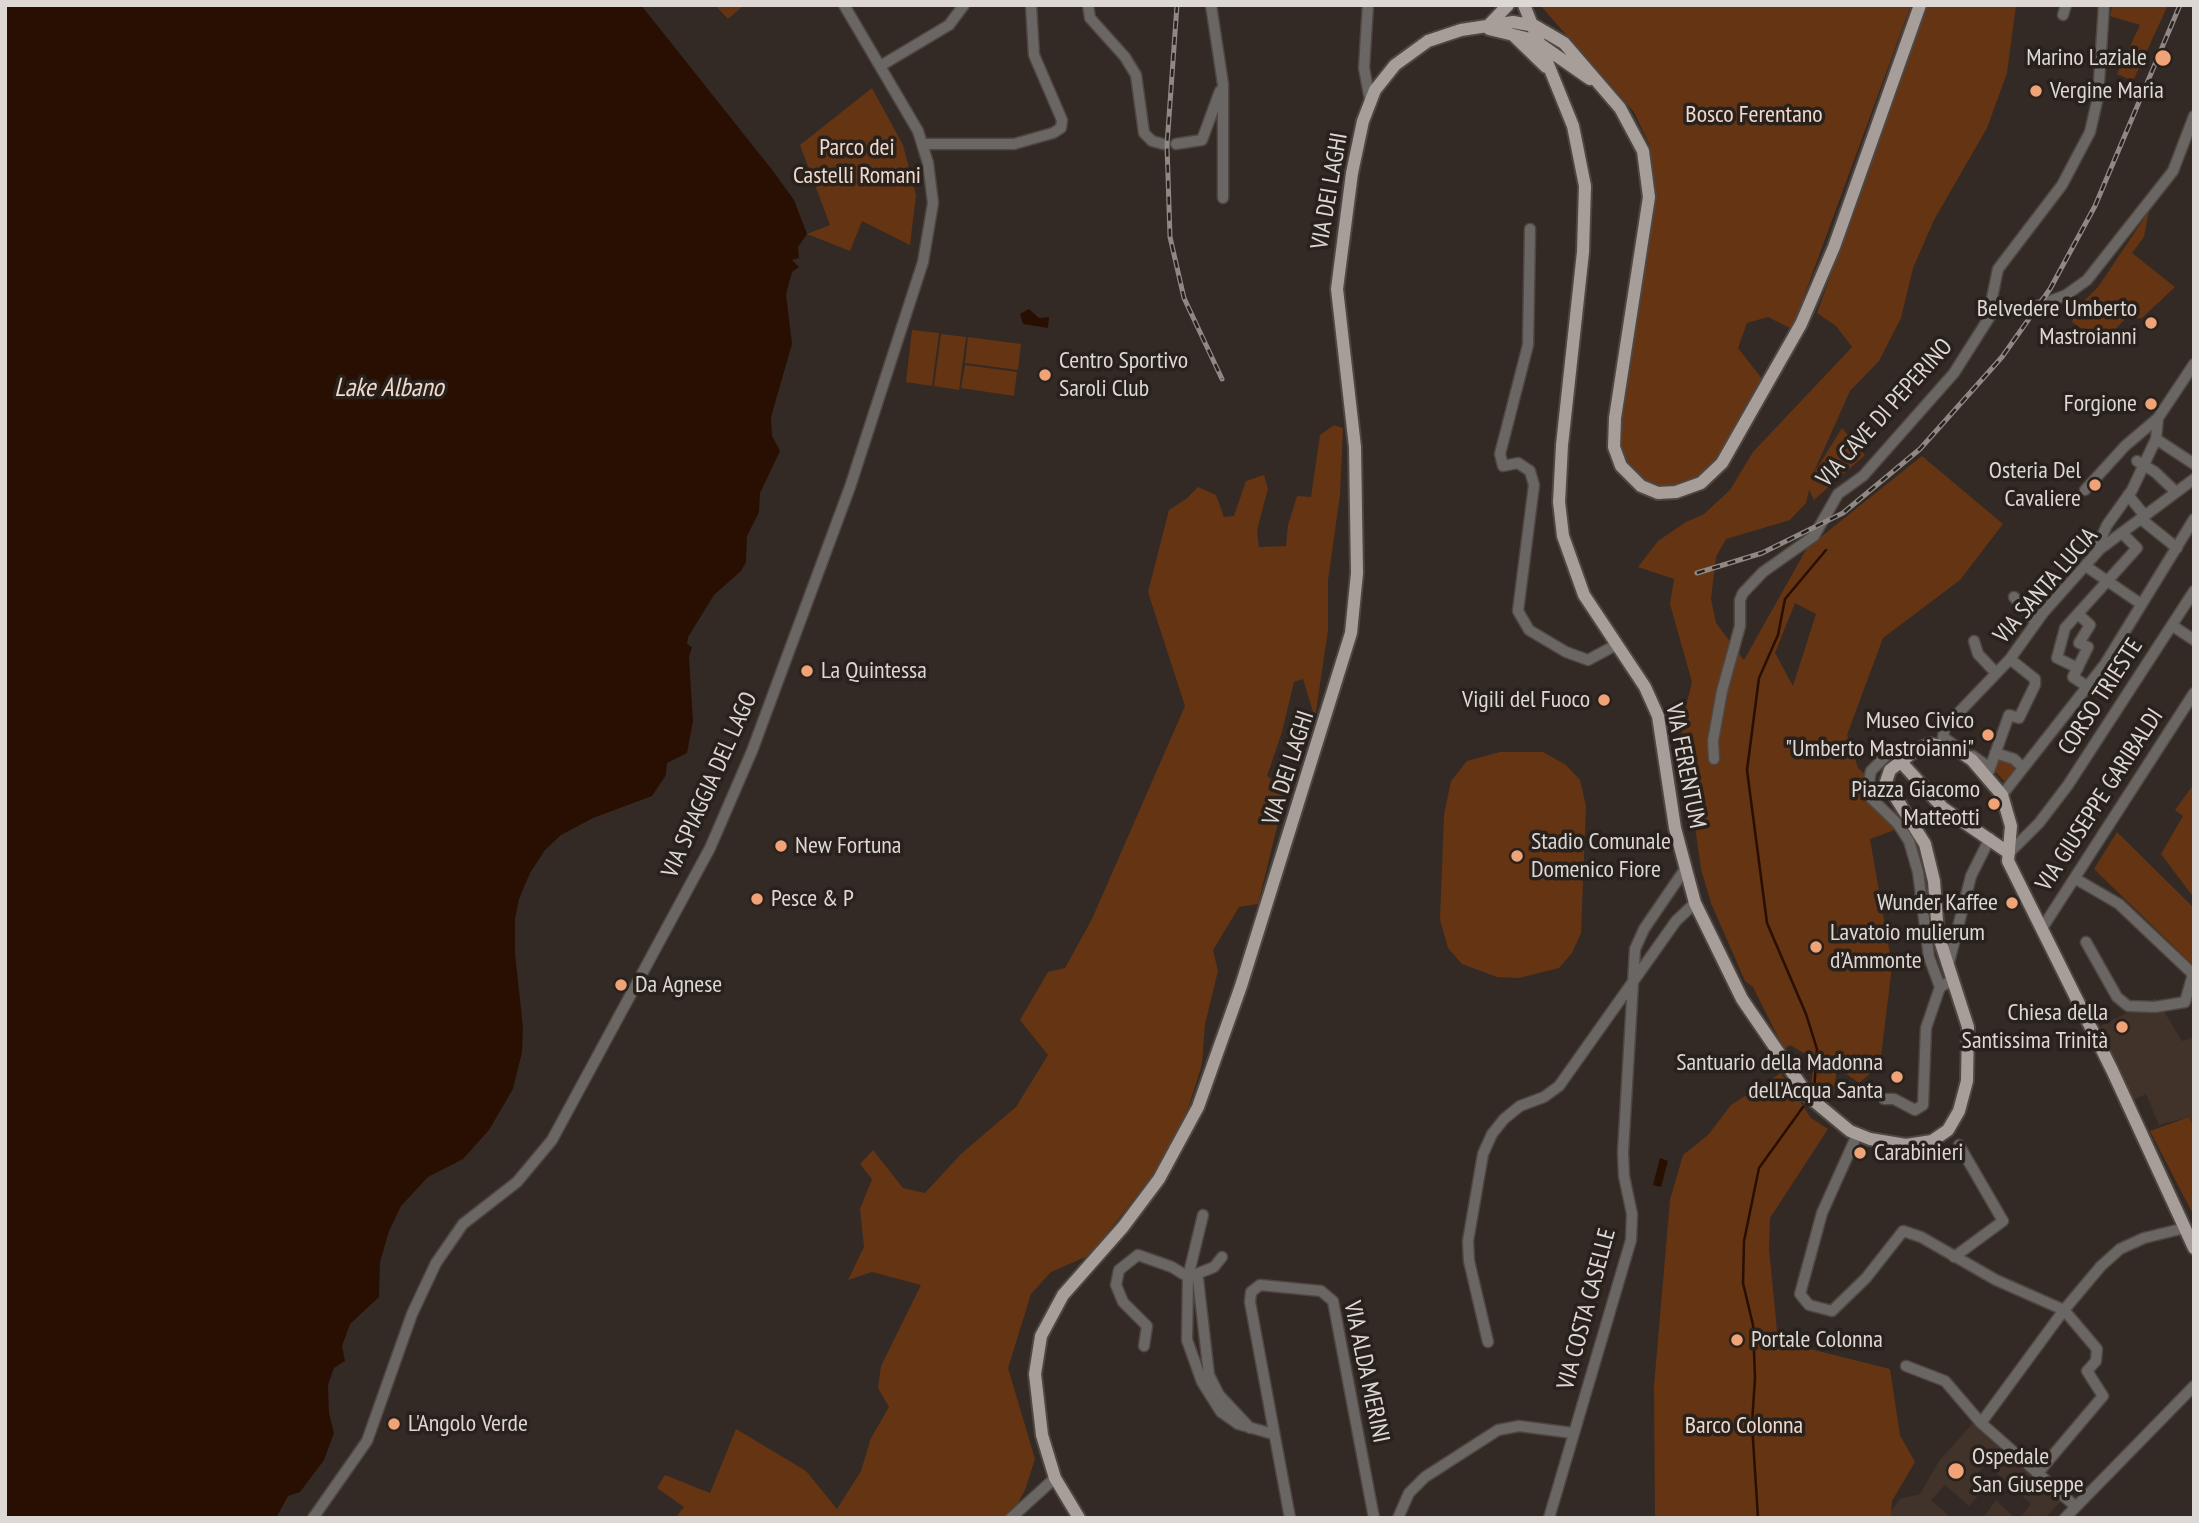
<!DOCTYPE html>
<meta charset="utf-8">
<style>
body{margin:0}
#map{position:relative;width:2199px;height:1523px;overflow:hidden;background:#332a25;font-family:"PT Sans Narrow",sans-serif}
canvas{display:block}
.frame{position:absolute;inset:0;border:7px solid #ded8d5;pointer-events:none}
</style>
<div id="map">
<canvas width="2199" height="1523"></canvas>
<div class="frame"></div>
</div>
<script>
const ctx = document.querySelector('canvas').getContext('2d');
ctx.lineJoin = 'round';
function fill(path, color) { ctx.fillStyle = color; ctx.fill(path, 'evenodd'); }
const toPath = rows => new Path2D(rows.map(r => 'M' + r).join(''));
function stroke(path, color, width, dash) { ctx.strokeStyle = color; ctx.lineWidth = width; ctx.lineCap = dash ? 'butt' : 'round'; ctx.setLineDash(dash || []); ctx.stroke(path); }
function write(font, color, halo, rows, align = 'center') {
  ctx.font = font + ' "PT Sans Narrow",sans-serif'; ctx.lineWidth = 7; ctx.setLineDash([]); ctx.textBaseline = 'middle'; ctx.strokeStyle = halo; ctx.fillStyle = color; for (const [text, x, y, turn = 0] of rows) {
    ctx.save(); ctx.translate(x, y); ctx.rotate((+turn || 0) * Math.PI / 180); ctx.textAlign = isNaN(turn) ? turn : align; if (halo) ctx.strokeText(text, 0, 0); ctx.fillText(text, 0, 0); ctx.restore();
  }
}
fill(toPath([
 [2156,998,2182,1041,2194,1037,2194,1128,2189,1117,2159,1125,2146,1094,2133,1100,2097,1028],
 [1973,1423,2062,1500,2045,1518,2020,1518,2031,1504,1986,1464,1973,1479,1984,1489,1969,1506,1945,1485,1931,1500,1951,1518,1886,1518,1900,1499,1920,1494,1939,1461],
 [1996,1500,2015,1518,1983,1518]
]), '#41322a');
fill(toPath([
 [715,5,744,5,728,19],
 [1540,5,1911,5,1792,329,1768,317,1747,323,1738,348,1763,380,1724,453,1710,470,1689,485,1647,486,1626,467,1618,450,1618,425,1652,223,1655,186,1650,146,1634,112],
 [1927,5,2016,5,2007,73,1987,128,1934,220,1913,268,1901,318,1879,361,1850,391,1812,476,1842,428,1865,455,1814,500,1809,490,1806,503,1790,520,1726,539,1716,557,1711,599,1716,623,1744,660,1807,548,1922,456,2003,524,1960,580,1883,638,1847,735,1858,768,1867,776,1867,789,1900,828,1870,839,1892,966,1880,1065,1859,1083,1837,1067,1834,1094,1826,1101,1811,1089,1814,1059,1790,1045,1784,1049,1753,987,1745,981,1711,903,1701,869,1681,727,1692,682,1670,604,1674,579,1638,567,1658,541,1686,522,1704,514,1730,490,1753,452,1852,347,1836,326,1817,313],
 [1795,603,1816,614,1793,686,1775,653],
 [2112,5,2168,5,2133,81,2117,74,2140,25,2110,16],
 [872,88,903,145,916,195,910,245,862,221,850,251,807,234,830,225,800,145],
 [2149,211,2144,237,2132,253,2175,287,2142,318,2125,319,2102,343,2072,322,2076,309,2098,287],
 [912,330,939,333,932,386,906,382],
 [941,334,966,337,959,390,934,386],
 [968,337,1021,344,1018,370,965,363],
 [965,365,1017,372,1014,396,961,388],
 [1334,425,1343,428,1340,495,1328,580,1328,630,1315,718,1303,679,1294,682,1282,732,1267,776,1286,791,1258,904,1239,907,1213,950,1218,971,1205,1024,1202,1064,1189,1106,1166,1158,1090,1255,1051,1272,1031,1294,1008,1368,1035,1459,1025,1490,1012,1514,1009,1518,675,1518,684,1507,657,1488,665,1475,710,1493,736,1429,806,1471,837,1509,861,1471,871,1438,889,1407,878,1388,881,1366,921,1285,872,1272,848,1280,864,1247,860,1209,872,1179,860,1164,873,1150,903,1188,925,1193,961,1154,1016,1107,1048,1055,1020,1020,1048,972,1065,968,1092,919,1185,706,1148,592,1169,510,1186,499,1198,487,1216,495,1224,517,1234,516,1246,481,1264,475,1268,489,1257,530,1259,547,1286,546,1288,525,1297,496,1311,497,1320,435],
 [1500,752,1543,752,1566,765,1580,780,1586,806,1581,933,1572,953,1559,968,1519,978,1497,977,1462,964,1448,948,1440,920,1444,815,1451,781,1467,761],
 [1998,756,2016,765,2014,773,2004,781,1994,770],
 [2194,784,2194,898,2161,854,2183,816,2175,810],
 [2117,832,2194,908,2194,966,2094,869],
 [1781,1073,1811,1118,1828,1129,1770,1218,1769,1249,1778,1341,1890,1369,1900,1435,1915,1462,1892,1501,1891,1518,1655,1518,1654,1386,1670,1200,1683,1155,1708,1135,1731,1105],
 [2189,1117,2194,1128,2194,1216,2150,1131]
]), '#653413');
fill(toPath([
 [5,5,641,5,773,171,794,200,807,234,798,247,799,258,792,260,799,267,792,272,786,294,792,344,771,417,772,436,780,451,760,493,759,512,747,536,746,562,741,571,714,595,688,637,687,644,692,647,689,657,693,721,687,753,667,763,666,775,652,796,593,818,561,835,545,850,530,873,519,899,515,919,515,953,523,1028,522,1052,513,1089,489,1130,463,1159,428,1177,401,1206,389,1231,380,1262,379,1297,350,1324,342,1346,345,1361,334,1368,328,1385,329,1413,334,1433,324,1460,300,1492,288,1496,276,1518,5,1518],
 [1029,309,1039,318,1049,317,1048,328,1023,324,1020,314],
 [1660,1158,1668,1161,1661,1187,1653,1185]
]), '#290f01');
stroke(toPath([
 [1814,1091,1817,1049,1806,1014,1767,923,1747,770,1759,678,1778,635,1785,599,1826,550],
 [1758,1518,1752,1424,1755,1378,1753,1325,1743,1283,1744,1241,1759,1168,1803,1107]
]), '#290f01', 2.5);
const minor = toPath([
 [1088,5,1090,18,1125,57,1136,75,1144,133,1152,141,1163,144],
 [1211,5,1223,84,1223,198],
 [1368,5,1364,68,1370,100],
 [2104,5,2098,97,2090,132,2062,185,1998,269,1992,298,1994,310,2007,312,2040,305,2066,295,2087,280,2173,171,2194,116],
 [2063,15,2066,5],
 [882,65,949,25,964,5],
 [923,144,1014,144,1053,133,1061,128,1062,120,1034,55,1031,5],
 [1176,144,1202,140,1220,91],
 [1530,229,1528,345,1500,454,1503,466,1518,463,1530,471,1534,485,1518,611,1529,630,1566,652,1588,660,1616,645],
 [2194,364,2158,418,2156,439,2194,464],
 [2137,461,2155,472,2176,492],
 [2085,490,2125,446,2158,418],
 [2128,495,2145,516],
 [2141,519,2177,548],
 [2100,549,2099,543,2107,525,2132,490,2156,439],
 [2087,567,2141,604],
 [2014,597,2036,623],
 [2078,614,2090,625,2079,643,2088,647,2073,677,2088,687],
 [2173,626,2194,640],
 [1974,641,1978,654,1996,673],
 [2078,668,2057,658,2065,628,2137,548,2122,533],
 [1957,747,1943,737,1945,727,2010,659,2043,613,2100,549,2194,479],
 [1995,753,2014,759,2022,767],
 [1887,755,1871,771,1868,788,1872,799,1898,824,1909,841,1918,872,1929,957,1940,987],
 [1973,756,1989,767],
 [1714,759,1713,741,1722,691,1740,626,1740,600,1743,593,1763,572,1814,536,1838,494,1863,476,1954,373,1994,310],
 [1989,771,2009,715,2019,718,2035,685,2035,679,2010,659],
 [2002,795,2105,664,2194,519],
 [2009,853,2039,823,2068,785,2194,591],
 [2076,879,2119,904,2194,975],
 [2041,930,2194,693],
 [2086,942,2117,997,2128,1006,2155,1007,2185,1002,2193,974],
 [1948,966,1971,876,1990,838],
 [1796,1079,1792,1087,1798,1096],
 [1884,1099,1894,1099,1915,1110,1923,1105,1926,1028,1940,987,1951,981],
 [1857,1135,1822,1213,1800,1294,1809,1305,1832,1311,1866,1278,1903,1231,1921,1237,1996,1280,2064,1310,2097,1349,2096,1361,2087,1371,2103,1396,2037,1474],
 [1954,1257,2003,1221,1959,1145],
 [1188,1277,1203,1215],
 [1189,1277,1214,1267,1222,1257],
 [1198,1279,1209,1375,1219,1395,1250,1428],
 [1488,1342,1469,1261,1468,1241,1483,1154,1492,1134,1504,1119,1520,1106,1544,1097,1559,1086,1676,921,1695,903],
 [1144,1346,1147,1326,1123,1302,1116,1285,1119,1270,1138,1255,1172,1267,1188,1277,1187,1340,1202,1382,1221,1412,1238,1424,1273,1434],
 [1906,1366,1945,1381,1981,1423,2075,1506],
 [1981,1423,2064,1310,2101,1266,2120,1249,2144,1238,2185,1228],
 [313,1518,367,1441,412,1314,436,1263,463,1224,517,1182,552,1140,710,848,752,751,850,487,923,262,933,203,928,163,918,131,844,5],
 [1011,1518,1055,1478],
 [1290,1518,1250,1302,1251,1292,1260,1285,1321,1291,1333,1301,1374,1518],
 [1398,1518,1409,1493,1425,1477,1498,1430,1519,1426,1573,1433],
 [1549,1518,1631,1240,1632,1214,1624,1176,1623,1152,1635,949,1644,929,1685,869],
 [2065,1518,2194,1386]
]);
const major = toPath([
 [1524,5,1573,126,1585,186,1583,252,1562,445,1559,502,1563,536,1584,595,1645,687,1658,716,1675,828,1695,903,1742,999,1809,1097,1850,1131,1870,1139,1906,1145,1932,1141,1948,1130,1959,1111,1967,1081,1968,1027,1938,934,1934,881,1925,844,1886,782,1890,770,1916,750,1930,744,1956,749,1972,760,2002,795,2011,826,2008,861,2112,1070,2194,1248],
 [1489,25,1508,5],
 [1489,29,1534,40,1590,79],
 [1514,36,1546,67],
 [1900,761,1943,808,2009,853],
 [1079,1518,1055,1478,1042,1435,1035,1374,1041,1336,1063,1295,1123,1227,1159,1179,1198,1107,1241,986,1351,633,1357,573,1355,447,1337,289,1352,173,1363,121,1375,90,1395,65,1428,41,1461,30,1513,22,1535,26,1564,43,1620,108,1643,151,1649,197,1615,418,1614,447,1621,466,1641,486,1658,493,1676,492,1701,483,1722,463,1801,324,1834,247,1920,5]
]);
stroke(minor, '#4e4641', 13);
stroke(major, '#4e4641', 16);
stroke(minor, '#6a6663', 10);
stroke(major, '#a79e99', 12);
const rail = toPath([
 [1177,5,1167,145,1170,237,1184,298,1222,379],
 [1697,573,1762,553,1843,513,1920,449,2002,357,2050,289,2095,206,2180,5]
]);
stroke(rail, '#8f8884', 5);
stroke(rail, '#29211c', 2.5, [8]);
for (const [x, y, r, color] of [
 [2163,58,9,"#efa376"],
 [2036,91,7,"#efa376"],
 [2151,323,7,"#efa376"],
 [1045,375,7,"#efa376"],
 [2151,404,7,"#efa376"],
 [2095,485,7,"#efa376"],
 [807,671,7,"#efa376"],
 [1604,700,7,"#efa376"],
 [1988,735,7,"#efa376"],
 [1994,804,7,"#efa376"],
 [781,846,7,"#efa376"],
 [1517,856,7,"#efa376"],
 [757,899,7,"#efa376"],
 [2012,903,7,"#efa376"],
 [1816,947,7,"#efa376"],
 [621,985,7,"#efa376"],
 [2122,1027,7,"#efa376"],
 [1897,1077,7,"#efa376"],
 [1860,1153,7,"#efa376"],
 [1737,1340,7,"#efa376"],
 [394,1424,7,"#efa376"],
 [1956,1471,9,"#efa376"]
]) { const dot = new Path2D(); dot.arc(x, y, r, 0, 2 * Math.PI); ctx.fillStyle = color; ctx.fill(dot); stroke(dot, '#29211c', 2.5); }
write('24px', '#ded8d5', '#29211c', [
 ["Marino Laziale",2147,58,"right"],
 ["Vergine Maria",2050,91],
 ["Belvedere Umberto",2137,309,"right"],
 ["Mastroianni",2137,337,"right"],
 ["Centro Sportivo",1059,361],
 ["Saroli Club",1059,389],
 ["Forgione",2137,404,"right"],
 ["Osteria Del",2081,471,"right"],
 ["Cavaliere",2081,499,"right"],
 ["La Quintessa",821,671],
 ["Vigili del Fuoco",1590,700,"right"],
 ["Museo Civico",1974,721,"right"],
 ["\"Umberto Mastroianni\"",1974,749,"right"],
 ["Piazza Giacomo",1980,790,"right"],
 ["Matteotti",1980,818,"right"],
 ["Stadio Comunale",1531,842],
 ["Domenico Fiore",1531,870],
 ["New Fortuna",795,846],
 ["Pesce & P",771,899],
 ["Wunder Kaffee",1998,903,"right"],
 ["Lavatoio mulierum",1830,933],
 ["d’Ammonte",1830,961],
 ["Da Agnese",635,985],
 ["Chiesa della",2108,1013,"right"],
 ["Santissima Trinità",2108,1041,"right"],
 ["Santuario della Madonna",1883,1063,"right"],
 ["dell'Acqua Santa",1883,1091,"right"],
 ["Carabinieri",1874,1153],
 ["Portale Colonna",1751,1340],
 ["L'Angolo Verde",408,1424],
 ["Ospedale",1972,1457],
 ["San Giuseppe",1972,1485]
], 'left');
write('24px', '#f0d9cc', '#29211c', [
 ["Bosco Ferentano",1754,115],
 ["Parco dei",857,148],
 ["Castelli Romani",857,176],
 ["Barco Colonna",1744,1426]
]);
write('24px', '#ded8d5', '#29211c', [
 ["VIA DEI LAGHI",1330,191,-80],
 ["VIA CAVE DI PEPERINO",1885,413,-48],
 ["VIA SANTA LUCIA",2046,586,-49],
 ["CORSO TRIESTE",2101,697,-57],
 ["VIA FERENTUM",1685,766,79],
 ["VIA DEI LAGHI",1289,768,-72],
 ["VIA SPIAGGIA DEL LAGO",710,785,-66],
 ["VIA GIUSEPPE GARIBALDI",2100,800,-57],
 ["VIA COSTA CASELLE",1587,1309,-75],
 ["VIA ALDA MERINI",1366,1372,78]
]);
write('italic 26px', '#f1dacd', '#29211c', [
 ["Lake Albano",389,389]
]);
</script>
